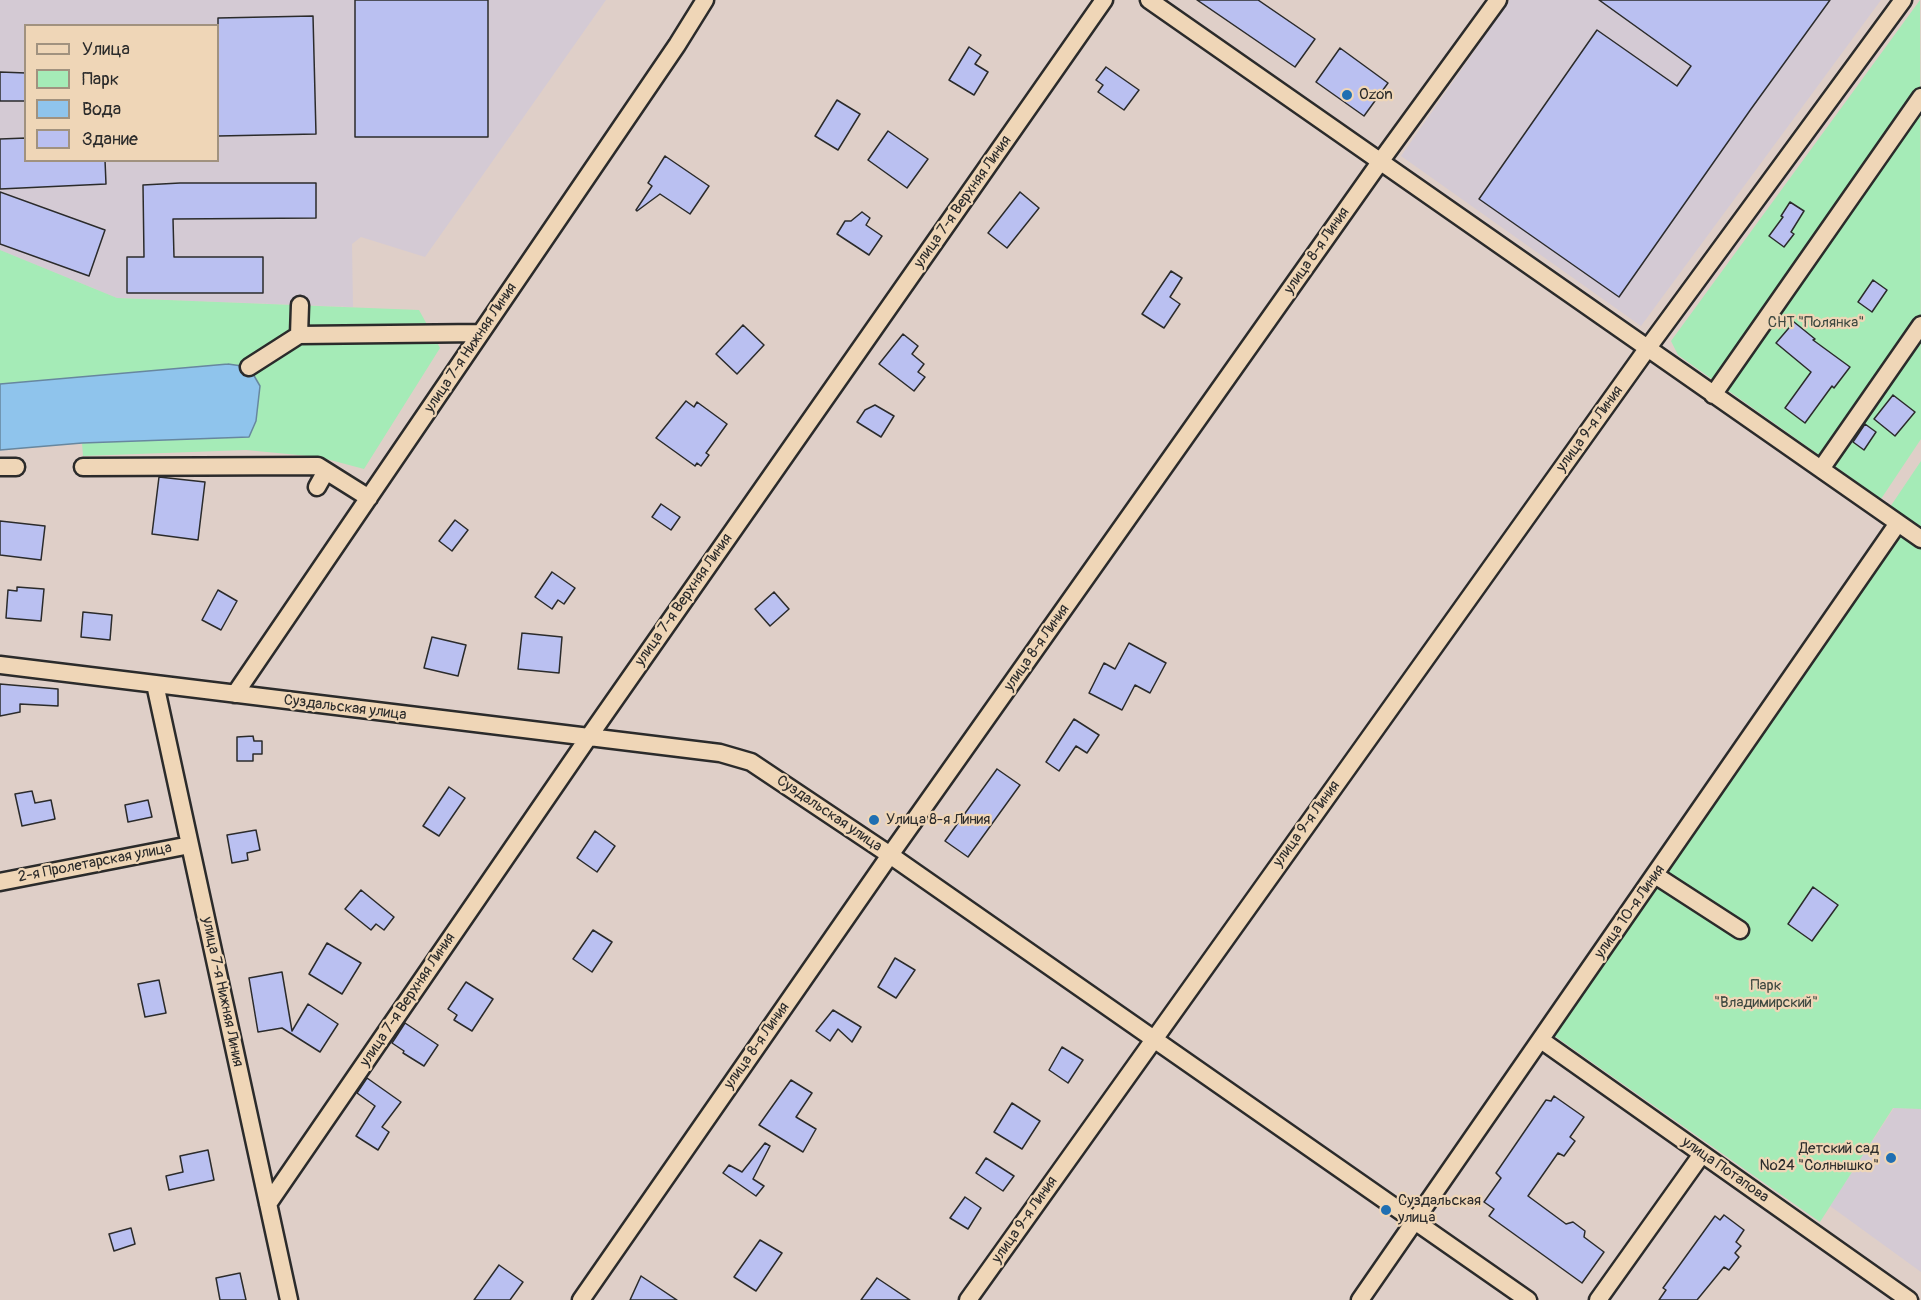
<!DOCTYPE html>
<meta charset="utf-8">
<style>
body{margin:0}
#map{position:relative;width:1921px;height:1300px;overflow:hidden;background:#dfcfc8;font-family:Pangolin,sans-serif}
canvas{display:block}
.legend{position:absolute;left:24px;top:24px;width:195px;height:138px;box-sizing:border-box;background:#efd6b7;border:2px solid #a1927f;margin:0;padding:8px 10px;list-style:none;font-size:18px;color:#2b2b2b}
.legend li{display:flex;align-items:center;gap:12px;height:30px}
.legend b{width:30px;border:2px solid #a1927f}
</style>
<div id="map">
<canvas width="1921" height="1300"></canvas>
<ul class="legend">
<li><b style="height:8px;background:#efd6b7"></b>Улица</li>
<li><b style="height:16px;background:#a5ebb7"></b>Парк</li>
<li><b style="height:16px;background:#8fc4ec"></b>Вода</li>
<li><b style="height:16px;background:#bac0f1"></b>Здание</li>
</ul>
</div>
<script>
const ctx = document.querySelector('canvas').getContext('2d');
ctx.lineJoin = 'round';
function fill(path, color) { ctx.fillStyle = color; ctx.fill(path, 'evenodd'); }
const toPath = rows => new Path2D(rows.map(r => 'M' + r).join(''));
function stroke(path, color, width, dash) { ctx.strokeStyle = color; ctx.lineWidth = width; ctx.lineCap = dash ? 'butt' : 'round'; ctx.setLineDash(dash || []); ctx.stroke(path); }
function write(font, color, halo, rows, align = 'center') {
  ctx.font = font + ' Pangolin,sans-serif'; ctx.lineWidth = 4.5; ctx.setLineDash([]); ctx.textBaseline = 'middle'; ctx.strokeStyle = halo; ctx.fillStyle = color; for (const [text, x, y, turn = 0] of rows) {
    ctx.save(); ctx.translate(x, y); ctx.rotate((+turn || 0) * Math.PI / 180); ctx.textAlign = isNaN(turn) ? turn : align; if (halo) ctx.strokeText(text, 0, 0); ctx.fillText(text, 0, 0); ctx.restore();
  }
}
fill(toPath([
 [0,0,606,0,425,257,361,237,352,244,353,307,117,298,0,250],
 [26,26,218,26,218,160,26,160],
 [1510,0,1881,0,1641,326,1401,156],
 [1894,1108,1921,1109,1921,1272,1830,1206]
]), '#d4cad4');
fill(toPath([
 [1920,0,1921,439,1881,499,1678,355,1671,341],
 [0,250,117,298,419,310,440,348,364,469,319,457,246,450,83,456,82,443,249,437,228,364,0,384],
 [1921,461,1921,530,1888,510],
 [1898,529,1921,545,1921,1109,1893,1108,1820,1222,1553,1035]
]), '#a5ebb7');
const water = toPath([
 [228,364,249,367,260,386,256,421,249,437,82,443,0,450,0,384,228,364]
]);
fill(water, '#8fc4ec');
stroke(water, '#67879f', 1.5);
const building = toPath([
 [355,0,488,0,488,137,355,137,355,0],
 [1197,0,1258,0,1315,39,1295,67,1197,0],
 [1599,0,1830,0,1751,109,1619,297,1479,199,1597,30,1677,86,1691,66,1599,0],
 [313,16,316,134,218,136,218,18,313,16],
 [969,47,981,55,975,64,988,72,974,95,949,80,969,47],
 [1340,48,1388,83,1364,116,1316,82,1340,48],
 [1106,67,1139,90,1124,110,1098,92,1103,85,1096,80,1106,67],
 [0,72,26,73,26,101,0,101,0,72],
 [837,100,860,114,838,150,815,136,837,100],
 [888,131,928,159,907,188,868,160,888,131],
 [26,138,26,160,105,160,106,184,0,189,0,139,26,138],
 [665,156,709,186,690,214,660,194,637,211,636,210,652,186,648,183,665,156],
 [180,183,316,183,316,218,173,219,174,257,263,257,263,293,127,293,127,257,144,257,143,185,180,183],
 [0,192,105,230,89,276,0,244,0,192],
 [1020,192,1039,208,1007,248,988,233,1020,192],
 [1790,202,1804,211,1791,232,1794,234,1784,247,1769,236,1783,217,1781,216,1790,202],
 [862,212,870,218,866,225,882,236,869,255,837,234,845,221,851,221,862,212],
 [1171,271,1182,278,1170,297,1180,304,1164,328,1142,314,1171,271],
 [1873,280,1887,290,1872,312,1858,302,1873,280],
 [1794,322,1815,339,1813,340,1850,367,1834,388,1832,386,1805,423,1785,408,1811,372,1776,343,1794,322],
 [743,325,764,345,737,374,716,354,743,325],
 [903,334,918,346,912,354,924,364,918,372,925,377,914,391,879,364,903,334],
 [1893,395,1915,412,1895,436,1874,419,1893,395],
 [686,401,694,407,697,402,727,424,706,453,709,455,701,466,697,463,695,466,656,438,686,401],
 [875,405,894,416,881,437,857,422,865,410,875,405],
 [1865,424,1876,432,1864,450,1853,442,1865,424],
 [159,477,205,482,198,540,152,534,159,477],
 [661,504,680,517,671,530,652,517,661,504],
 [455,520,468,530,452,551,439,541,455,520],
 [0,521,45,526,41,560,0,555,0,521],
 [552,572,575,588,564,604,558,600,552,609,535,597,552,572],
 [17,587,44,589,41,621,6,618,8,590,17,591,17,587],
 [218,590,237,601,221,630,202,620,218,590],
 [774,592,789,609,770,626,755,609,774,592],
 [83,612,112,615,110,640,81,637,83,612],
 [522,633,562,637,559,673,518,669,522,633],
 [432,637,466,645,458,676,424,668,432,637],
 [1129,643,1166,663,1150,693,1135,685,1122,710,1089,693,1104,663,1115,669,1129,643],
 [0,684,58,689,58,706,20,704,20,712,0,716,0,684],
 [1074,719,1099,735,1087,753,1076,746,1059,771,1046,762,1074,719],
 [253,736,254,741,262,741,262,754,253,754,253,761,237,761,237,737,253,736],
 [997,769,1020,785,968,857,945,841,997,769],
 [449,787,465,798,439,836,423,826,449,787],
 [32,791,35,803,51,800,55,819,22,826,15,794,32,791],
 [148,800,152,817,128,822,125,805,148,800],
 [256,830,260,850,247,853,248,860,232,863,227,835,256,830],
 [595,831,615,846,597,872,577,858,595,831],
 [1813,887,1838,905,1812,941,1788,924,1813,887],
 [361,890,394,917,384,930,376,924,371,930,345,909,361,890],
 [593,930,612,942,592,972,573,959,593,930],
 [327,943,361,963,342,994,309,974,327,943],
 [895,958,915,970,896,998,878,987,895,958],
 [282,972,292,1031,308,1004,338,1024,320,1052,282,1028,258,1032,249,978,282,972],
 [159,980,166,1013,145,1017,138,984,159,980],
 [466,982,493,999,472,1031,454,1020,457,1015,448,1009,466,982],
 [833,1010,861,1027,852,1042,838,1029,830,1041,816,1031,833,1010],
 [405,1023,438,1045,424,1066,403,1053,404,1051,392,1043,405,1023],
 [1062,1047,1083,1060,1068,1083,1049,1070,1062,1047],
 [367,1078,401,1102,382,1127,389,1132,378,1150,356,1136,375,1106,357,1093,367,1078],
 [791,1080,812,1093,796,1117,816,1129,803,1152,759,1125,791,1080],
 [1554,1096,1584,1117,1570,1137,1575,1141,1564,1156,1558,1153,1528,1196,1566,1224,1573,1222,1585,1231,1584,1237,1604,1252,1582,1283,1489,1216,1494,1209,1484,1202,1501,1178,1496,1173,1546,1100,1551,1101,1554,1096],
 [1012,1103,1040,1121,1022,1149,994,1132,1012,1103],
 [765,1143,770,1146,753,1179,764,1186,756,1196,723,1173,729,1165,742,1172,765,1143],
 [208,1150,214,1180,169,1190,166,1176,183,1172,180,1156,208,1150],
 [986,1158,1014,1176,1003,1191,976,1173,986,1158],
 [965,1197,981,1208,968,1229,950,1218,965,1197],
 [1724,1215,1744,1230,1736,1242,1741,1246,1735,1253,1739,1257,1729,1270,1724,1267,1697,1300,1659,1300,1666,1290,1663,1288,1715,1216,1720,1220,1724,1215],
 [131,1228,135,1244,114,1251,109,1234,131,1228],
 [760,1240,782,1253,756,1291,734,1277,760,1240],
 [499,1265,523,1282,510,1300,474,1300,499,1265],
 [240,1273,246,1300,220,1300,216,1278,240,1273],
 [641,1276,677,1300,630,1300,641,1276],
 [877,1278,910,1300,861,1300,877,1278]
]);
fill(building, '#bac0f1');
stroke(building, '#2b2b2b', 1.5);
const minor = toPath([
 [1149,0,1921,539],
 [299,335,300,305],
 [249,367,299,335,481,333],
 [1713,395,1921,97],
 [0,467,16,467],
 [83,467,318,466,369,498],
 [1821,469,1921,325],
 [317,487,326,471],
 [0,665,720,753,751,762,890,855,1528,1300],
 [155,684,289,1300],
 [235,694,677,45,705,0],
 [1655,875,1740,930],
 [0,882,190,845],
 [1541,1040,1909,1300],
 [268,1204,588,738,1104,0],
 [581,1300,890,855,1380,162,1498,0],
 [968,1300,1647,349,1903,0],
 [1360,1300,1898,523],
 [1598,1300,1702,1154]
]);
stroke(minor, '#2b2b2b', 21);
stroke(minor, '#efd6b7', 16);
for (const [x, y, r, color] of [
 [1347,95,6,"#1f6fb2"],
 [874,820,6,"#1f6fb2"],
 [1891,1158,6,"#1f6fb2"],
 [1386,1210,6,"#1f6fb2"]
]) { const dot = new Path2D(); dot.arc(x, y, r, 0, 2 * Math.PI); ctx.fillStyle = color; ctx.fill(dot); stroke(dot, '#efd6b7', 2); }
write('15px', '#2b2b2b', '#efd6b7', [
 ["Ozon",1359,95],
 ["Улица 8-я Линия",886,820],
 ["Детский сад",1879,1149,"right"],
 ["№24 \"Солнышко\"",1879,1166,"right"],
 ["Суздальская",1398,1201],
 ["улица",1398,1218]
], 'left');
write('15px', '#2b2b2b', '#efd6b7', [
 ["улица 7-я Верхняя Линия",963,202,-55],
 ["улица 8-я Линия",1317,251,-55],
 ["улица 7-я Нижняя Линия",471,348,-56],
 ["улица 9-я Линия",1590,429,-54],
 ["улица 7-я Верхняя Линия",684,600,-55],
 ["улица 8-я Линия",1037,648,-55],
 ["Суздальская улица",345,708,7],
 ["Суздальская улица",829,814,34],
 ["улица 9-я Линия",1307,824,-54],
 ["2-я Пролетарская улица",95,863,-11],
 ["улица 10-я Линия",1630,912,-55],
 ["улица 7-я Нижняя Линия",222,992,78],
 ["улица 7-я Верхняя Линия",408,1000,-56],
 ["улица 8-я Линия",757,1046,-55],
 ["улица Потапова",1725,1170,35],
 ["улица 9-я Линия",1025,1220,-55]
]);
write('15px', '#3d4840', '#efd6b7', [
 ["СНТ \"Полянка\"",1816,323],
 ["Парк",1766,986],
 ["\"Владимирский\"",1766,1003]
]);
</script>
